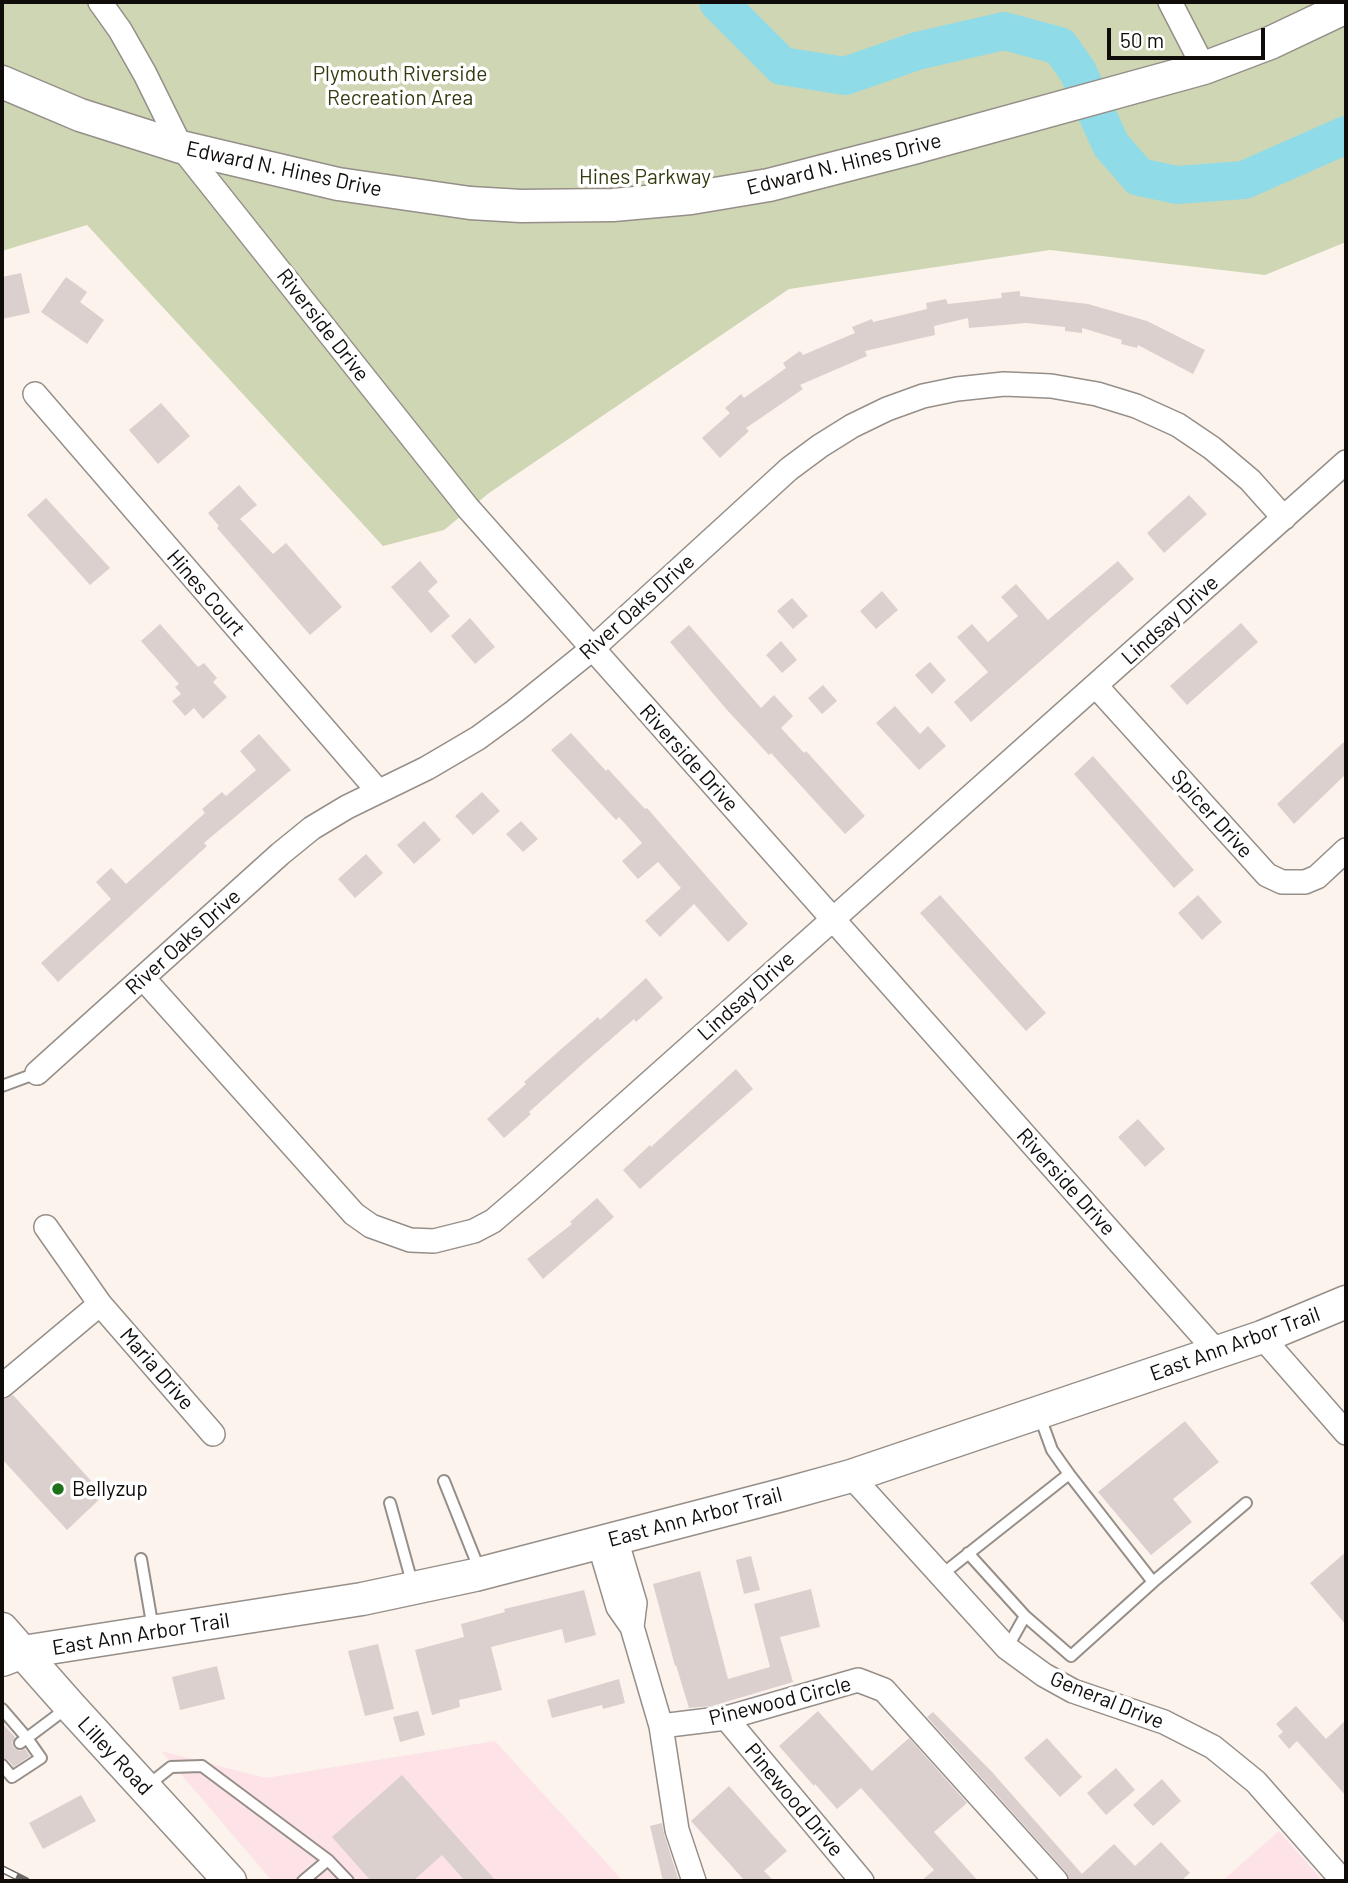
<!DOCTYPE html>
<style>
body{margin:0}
#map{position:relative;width:1348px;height:1883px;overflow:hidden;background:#fbf3ec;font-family:Barlow,sans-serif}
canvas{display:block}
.frame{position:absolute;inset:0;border:4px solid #0f0c0a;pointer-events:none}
.scale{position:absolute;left:1107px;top:28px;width:158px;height:32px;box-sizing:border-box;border:4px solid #0f0c0a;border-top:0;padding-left:9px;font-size:21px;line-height:24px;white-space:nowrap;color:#0f0c0a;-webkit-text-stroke:5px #fff;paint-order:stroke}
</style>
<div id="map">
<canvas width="1348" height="1883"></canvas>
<div class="frame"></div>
<div class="scale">50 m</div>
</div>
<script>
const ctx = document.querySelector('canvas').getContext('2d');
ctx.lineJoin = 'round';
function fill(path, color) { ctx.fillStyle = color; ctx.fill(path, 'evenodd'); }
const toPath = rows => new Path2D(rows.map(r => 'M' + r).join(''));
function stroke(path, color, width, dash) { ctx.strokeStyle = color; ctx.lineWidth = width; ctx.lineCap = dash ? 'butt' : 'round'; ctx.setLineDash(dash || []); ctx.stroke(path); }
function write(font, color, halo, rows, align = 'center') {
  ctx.font = font + ' Barlow,sans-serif'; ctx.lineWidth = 7; ctx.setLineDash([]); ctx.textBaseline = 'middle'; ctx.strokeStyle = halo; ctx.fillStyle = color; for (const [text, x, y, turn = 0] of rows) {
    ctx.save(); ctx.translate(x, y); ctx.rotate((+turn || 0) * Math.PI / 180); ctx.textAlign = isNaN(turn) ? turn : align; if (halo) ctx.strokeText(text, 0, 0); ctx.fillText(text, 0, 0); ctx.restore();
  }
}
fill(toPath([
 [495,1741,623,1881,272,1881,161,1751,266,1778],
 [1279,1831,1323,1881,1222,1881]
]), '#fde3e8');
fill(toPath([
 [2,2,1346,2,1346,242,1265,275,1050,250,789,289,489,493,444,530,383,546,87,225,2,251]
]), '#cfd6b4');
stroke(toPath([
 [718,2,782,66,845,76,917,51,1004,31,1060,46,1078,72,1111,145,1139,177,1177,185,1244,180,1346,135]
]), '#90dbe8', 38);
fill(toPath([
 [21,273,30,313,2,319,2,277],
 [66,277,87,292,80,302,104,320,87,344,41,312],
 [1020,291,1020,296,1088,304,1147,321,1205,350,1193,374,1138,345,1137,348,1121,344,1122,340,1082,328,1082,333,1065,331,1065,327,1026,323,969,328,968,318,934,326,935,335,865,351,867,356,800,385,803,389,746,428,749,431,720,458,702,438,730,413,725,408,741,394,744,398,786,368,783,363,800,351,803,355,855,333,852,327,872,319,873,322,927,309,926,303,946,299,948,304,1002,298,1001,293],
 [161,403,190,436,158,464,129,430],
 [239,485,257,505,240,519,273,554,286,543,342,607,310,635,217,528,219,526,208,513],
 [1189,495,1207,514,1164,553,1147,533],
 [46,498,110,568,90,585,27,515],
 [420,561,438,582,428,591,450,616,431,633,391,587],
 [1118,561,1134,579,971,722,954,702,988,672,957,637,972,624,988,642,1018,616,1001,597,1016,584,1048,620],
 [882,591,898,610,876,629,860,611],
 [792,598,808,616,793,629,777,611],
 [470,618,495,647,475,664,451,636],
 [1241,623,1258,642,1187,705,1170,686],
 [160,624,198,667,204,663,217,678,213,682,227,697,203,719,194,708,185,716,172,701,181,694,175,687,179,684,141,641],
 [689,625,761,708,774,695,793,716,781,728,804,753,806,751,865,816,845,834,771,753,769,755,727,710,670,642],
 [781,641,797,660,782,673,766,655],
 [930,662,946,680,932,694,915,675],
 [823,685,837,701,822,714,808,698],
 [895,706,920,734,928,726,946,746,919,770,876,723],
 [571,733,606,771,608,769,645,809,647,808,748,924,728,942,694,904,660,937,645,921,681,888,658,862,638,879,622,861,642,843,619,817,616,820,551,750],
 [259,734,291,770,204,843,207,846,58,982,41,963,111,899,96,882,111,868,126,884,205,813,202,809,222,792,226,796,256,770,240,751],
 [1346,740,1346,774,1294,824,1277,804],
 [1093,756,1194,870,1174,888,1074,774],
 [482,792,500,811,473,835,455,816],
 [424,821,441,840,414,864,397,845],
 [521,821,538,839,523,852,506,834],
 [366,854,383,873,355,898,338,879],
 [940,895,1046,1013,1026,1031,920,913],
 [1198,895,1222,922,1202,940,1178,913],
 [646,978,663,998,636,1022,634,1019,587,1060,529,1112,531,1114,504,1138,487,1119,526,1084,524,1082,551,1058,598,1017,600,1020],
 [736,1069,753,1089,640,1189,623,1170,650,1145,651,1147],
 [1138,1119,1165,1149,1145,1167,1118,1137],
 [597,1198,614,1217,543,1279,527,1259,572,1224,570,1222],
 [13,1395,104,1495,67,1530,2,1459,2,1400],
 [1185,1421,1219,1462,1173,1499,1192,1522,1151,1555,1098,1492],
 [1346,1552,1346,1625,1310,1583],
 [751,1556,760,1590,744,1594,736,1560],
 [700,1571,728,1679,770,1667,754,1604,811,1589,820,1627,780,1637,793,1682,712,1706,689,1708,676,1665,675,1666,653,1584],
 [584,1590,596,1635,565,1643,562,1629,491,1647,502,1690,459,1700,460,1707,432,1715,415,1650,464,1637,461,1624,505,1612,504,1609],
 [378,1644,394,1709,365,1716,348,1651],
 [217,1666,225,1699,180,1710,172,1677],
 [619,1679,625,1703,603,1709,602,1705,552,1718,547,1700],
 [1296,1706,1326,1739,1346,1720,1346,1796,1297,1741,1289,1749,1278,1736,1283,1732,1276,1724],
 [418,1711,425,1735,400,1742,393,1717],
 [818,1711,872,1771,909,1738,967,1803,934,1832,978,1881,921,1881,934,1870,861,1788,837,1809,815,1784,814,1786,779,1746],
 [933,1712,992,1772,1082,1874,1114,1844,1135,1866,1161,1842,1190,1873,1181,1881,1070,1881,1066,1872,927,1717],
 [2,1723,15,1737,12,1743,14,1748,20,1751,25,1749,30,1756,14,1767,8,1760,2,1757],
 [1047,1738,1082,1777,1060,1797,1024,1758],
 [1116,1768,1135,1790,1106,1815,1087,1793],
 [402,1775,496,1881,465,1881,442,1855,413,1881,371,1881,332,1837],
 [1162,1779,1181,1801,1153,1826,1133,1805],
 [729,1786,787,1851,764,1871,774,1881,745,1881,691,1821],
 [81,1795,96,1821,43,1849,29,1823],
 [662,1823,664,1834,679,1881,663,1881,650,1826]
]), '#dbd0ce');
const lane = toPath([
 [2,1086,37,1073],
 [444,1481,480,1571],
 [390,1503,413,1586],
 [968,1553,1025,1616,1007,1648],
 [141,1559,153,1629],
 [940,1576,1069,1474,1052,1450,1040,1417],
 [1153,1582,1246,1503],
 [1025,1616,1071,1656,1153,1582,1069,1474],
 [2,1709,27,1738,67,1708],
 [2,1765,12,1777,41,1758,27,1738,20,1743],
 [147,1786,171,1767,202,1766,328,1860],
 [303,1881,328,1860,348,1881]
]);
const street = toPath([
 [100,2,120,30,145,74,181,147,468,508,1217,1352],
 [1170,2,1204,68],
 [35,394,378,791],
 [1096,686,1267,875,1282,882,1305,882,1317,877,1346,850],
 [143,978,354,1214,371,1226,410,1240,434,1241,474,1231,493,1221,528,1191,1346,462],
 [37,1073,280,854,312,828,347,807,427,768,478,738,515,711,592,649,789,469,820,446,852,426,887,409,923,396,957,389,1004,384,1051,386,1097,394,1136,406,1178,425,1212,448,1250,480,1284,518],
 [46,1227,100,1304,213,1434],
 [1262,1337,1346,1433],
 [2,1386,100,1304],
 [851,1476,1007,1648,1044,1675,1073,1691,1164,1722,1213,1747,1256,1782,1343,1881],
 [616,1539,635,1603,632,1627],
 [599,1543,618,1607,632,1627,661,1726,677,1830,694,1881],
 [726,1718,862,1881],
 [661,1726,726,1718,858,1680,884,1690,1056,1881]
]);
const secondary = toPath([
 [2,82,80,115,181,147,338,184,470,203,521,206,613,205,691,198,769,185,913,148,1204,68,1270,43,1346,7],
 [2,1629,70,1706,230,1881],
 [2,1660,23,1652,362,1599,475,1575,782,1495,851,1476,1262,1337,1346,1302]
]);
stroke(lane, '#968e88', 14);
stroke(street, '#968e88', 26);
stroke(secondary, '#968e88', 35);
stroke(lane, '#fff', 10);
stroke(street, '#fff', 23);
stroke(secondary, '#fff', 32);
const rail = toPath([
 [2,1869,26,1881]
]);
stroke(rail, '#6c6864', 8);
stroke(rail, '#fff', 5, [16]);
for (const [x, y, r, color] of [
 [58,1489,7,"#1e711a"]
]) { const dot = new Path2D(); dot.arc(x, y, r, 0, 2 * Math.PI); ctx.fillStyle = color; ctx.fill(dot); stroke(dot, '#fff', 2.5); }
write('21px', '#353b10', '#fff', [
 ["Plymouth Riverside",400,74],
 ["Recreation Area",400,98],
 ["Hines Parkway",645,177]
]);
write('21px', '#0f0c0a', '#fff', [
 ["Edward N. Hines Drive",844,164,-14],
 ["Edward N. Hines Drive",284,169,12],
 ["Riverside Drive",323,325,52],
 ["Hines Court",206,593,49],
 ["River Oaks Drive",637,607,-42],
 ["Lindsay Drive",1170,620,-42],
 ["Riverside Drive",689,758,48],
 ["Spicer Drive",1212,814,48],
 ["River Oaks Drive",183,942,-42],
 ["Lindsay Drive",746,996,-42],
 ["Riverside Drive",1066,1182,48],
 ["East Ann Arbor Trail",1235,1344,-20],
 ["Maria Drive",157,1369,49],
 ["East Ann Arbor Trail",695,1517,-15],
 ["East Ann Arbor Trail",141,1634,-9],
 ["General Drive",1107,1700,22],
 ["Pinewood Circle",780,1701,-14],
 ["Lilley Road",115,1756,47],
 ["Pinewood Drive",794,1800,50]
]);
write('21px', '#0f0c0a', '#fff', [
 ["Bellyzup",72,1489]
], 'left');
</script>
